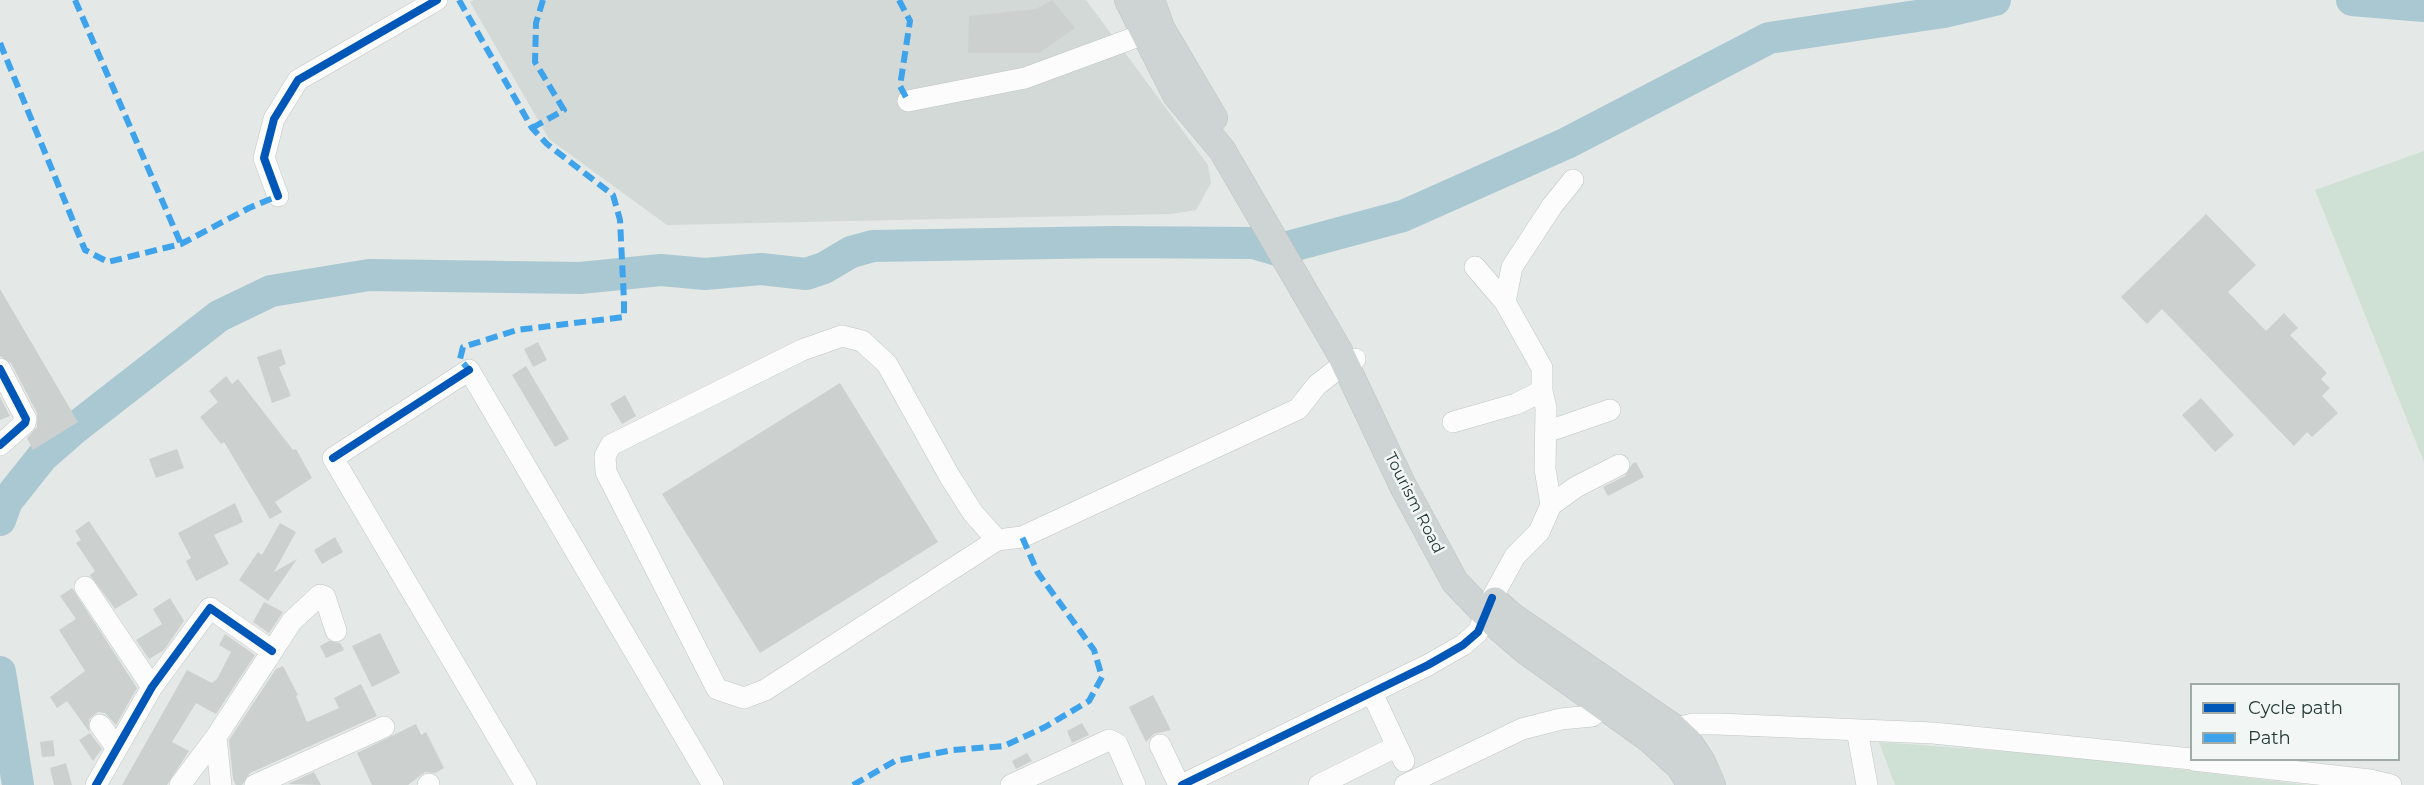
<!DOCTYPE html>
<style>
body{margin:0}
#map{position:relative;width:2424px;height:785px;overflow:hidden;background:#e4e8e6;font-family:Montserrat,sans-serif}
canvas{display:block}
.legend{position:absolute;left:2190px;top:683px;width:210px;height:78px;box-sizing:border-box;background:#f2f7f5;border:2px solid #a0aba8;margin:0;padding:8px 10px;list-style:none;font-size:18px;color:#243935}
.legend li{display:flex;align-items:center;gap:12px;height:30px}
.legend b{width:30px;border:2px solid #a0aba8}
</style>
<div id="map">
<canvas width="2424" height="785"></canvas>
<ul class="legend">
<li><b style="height:8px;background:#0057b8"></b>Cycle path</li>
<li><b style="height:8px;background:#3ea3eb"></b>Path</li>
</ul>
</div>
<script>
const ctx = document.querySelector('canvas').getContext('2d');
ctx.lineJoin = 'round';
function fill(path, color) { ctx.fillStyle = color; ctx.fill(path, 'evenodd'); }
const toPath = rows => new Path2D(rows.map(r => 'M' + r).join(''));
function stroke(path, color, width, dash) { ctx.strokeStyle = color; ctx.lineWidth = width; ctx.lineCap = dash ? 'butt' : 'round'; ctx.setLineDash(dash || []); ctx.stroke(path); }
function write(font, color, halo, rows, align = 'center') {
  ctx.font = font + ' Montserrat,sans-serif'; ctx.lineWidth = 5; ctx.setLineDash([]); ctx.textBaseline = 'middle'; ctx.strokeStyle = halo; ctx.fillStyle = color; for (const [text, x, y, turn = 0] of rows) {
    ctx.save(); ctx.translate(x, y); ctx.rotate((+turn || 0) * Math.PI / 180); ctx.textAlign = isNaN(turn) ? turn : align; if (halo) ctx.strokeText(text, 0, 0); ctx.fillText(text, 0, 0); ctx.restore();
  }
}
fill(toPath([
 [474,0,1086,0,1208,165,1211,183,1196,210,1171,214,667,225,549,139,470,2]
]), '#d2d9d6');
fill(toPath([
 [2424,151,2424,462,2315,190],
 [1879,742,2068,756,2307,785,1895,785]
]), '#cfe0d5');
stroke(toPath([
 [2352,0,2424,6],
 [0,520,7,501,42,457,75,428,219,316,271,291,369,275,580,278,661,270,705,274,761,269,806,274,824,268,851,252,873,246,1113,242,1253,243,1277,250,1403,216,1567,143,1769,38,1944,12,1995,0],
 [0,672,18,785]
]), '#a9c8d2', 32);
fill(toPath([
 [1052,0,1075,28,1039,53,968,53,969,16,1036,9],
 [2206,214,2256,265,2228,292,2266,331,2284,313,2298,328,2290,335,2327,373,2321,379,2330,388,2322,396,2338,413,2312,437,2307,432,2294,446,2162,309,2147,324,2121,297],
 [0,289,78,422,33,450,27,438,37,427,37,413,11,363,0,356],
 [538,342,547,360,533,367,524,349],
 [281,349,286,364,279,367,291,396,272,403,257,357],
 [526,366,569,439,555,447,512,375],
 [226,376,232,384,238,379,293,450,296,449,312,478,275,502,282,512,270,519,224,442,221,444,200,417,218,402,209,391],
 [840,383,938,542,760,653,662,494],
 [625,395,636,416,622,424,610,404],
 [0,397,10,416,0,420],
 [2201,398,2234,435,2215,452,2182,415],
 [177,449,184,468,156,478,149,459],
 [1636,462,1644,477,1608,496,1603,487,1625,476,1632,464],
 [235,503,243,522,214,535,229,564,196,581,186,561,191,558,178,533],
 [89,521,138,595,115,609,90,575,95,571,76,543,81,540,75,531],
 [280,523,296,532,274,572,297,559,268,601,239,580,258,552,262,555],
 [335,537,343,552,322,564,314,550],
 [72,588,137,688,116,725,105,713,98,712,89,719,89,732,102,749,93,761,79,740,90,733,67,701,57,708,50,697,85,671,59,630,76,619,60,596],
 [170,598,184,621,164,650,149,659,136,640,162,624,153,609],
 [264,602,283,612,269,633,253,622],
 [380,633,400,673,372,687,352,646],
 [225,634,255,655,216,714,196,703,172,742,189,751,167,785,122,785,187,670,212,683,217,679,231,652,219,645],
 [329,641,340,643,344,650,326,658,320,646],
 [283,666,298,695,296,696,307,722,339,708,334,698,361,684,377,716,250,773,242,785,236,785,233,779,229,740,276,669],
 [1153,695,1171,730,1154,734,1146,742,1129,707],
 [1082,723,1089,735,1072,743,1067,731],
 [416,724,421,735,426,732,444,768,435,773,425,772,408,785,372,785,357,753],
 [53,740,55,756,42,757,40,742],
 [1027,753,1032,761,1016,769,1012,761],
 [66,763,72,785,54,785,50,768],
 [314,772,321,785,288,784]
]), '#ccd1cf');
const minor = toPath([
 [908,101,1025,78,1158,29],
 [278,196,264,158,274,119,298,80,437,0],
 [1475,267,1505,302],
 [0,369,26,419,25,423,0,445],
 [1453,422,1516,404,1542,391,1542,368,1505,302,1512,267,1552,206,1573,180],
 [1546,432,1610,410],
 [1551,505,1576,487,1619,465],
 [997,540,765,690,744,698,717,689,606,472,605,456,611,445,802,350,842,336,862,341,887,364,950,477,973,513,997,540,1022,537,1298,409,1317,385,1345,363,1355,359],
 [85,587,152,687],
 [1372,693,1404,761],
 [100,725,116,747],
 [1857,730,1867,785],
 [1664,731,1693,724,1718,724,1933,733,2192,759],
 [216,737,221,785],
 [1160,745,1179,785],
 [2193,760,2370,780,2391,785],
 [96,785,152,687,210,608,272,651],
 [180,785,216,737,292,621,320,595,325,597,336,631],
 [255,785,384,727],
 [428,785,429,784],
 [526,785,333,458,469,370,713,785],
 [1011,785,1109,740,1117,744,1135,785],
 [1182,785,1428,665,1463,645,1478,632,1492,598,1515,556,1539,532,1551,505,1545,469,1546,408,1542,391],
 [1319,785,1397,746],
 [1405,785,1522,729,1561,719,1592,716,1603,708]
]);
const major = toPath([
 [1128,0,1176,95,1222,150,1339,351,1403,486,1455,582,1498,627,1526,651,1648,738,1679,766,1691,785],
 [1151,0,1161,28,1214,118],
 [1495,601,1512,616,1673,727,1688,741,1702,762,1712,785]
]);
stroke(minor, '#c1c5c3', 22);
stroke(major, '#bdc4c2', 28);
stroke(minor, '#fbfcfb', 21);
stroke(major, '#ced4d3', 27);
stroke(toPath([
 [75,0,181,244],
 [459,0,532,128,547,144,613,195,620,220,624,301,624,317,517,330,463,347,460,359,469,370],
 [899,0,910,21,900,86,908,101],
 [0,43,85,250,108,262,181,244,249,208,278,196],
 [532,128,564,110,535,62,536,23,543,0],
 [853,785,895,761,953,750,1004,746,1045,727,1089,701,1102,677,1094,650,1038,573,1022,537]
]), '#3ea3eb', 6, [12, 6]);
stroke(toPath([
 [278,196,264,158,274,119,298,80,437,0],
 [0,369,26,419,25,423,0,445],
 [333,458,469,370],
 [96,785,152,687,210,608,272,651],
 [1182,785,1428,665,1463,645,1478,632,1492,598]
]), '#0057b8', 8);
write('16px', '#243935', '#f2f7f5', [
 ["Tourism Road",1414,503,63]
]);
</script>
